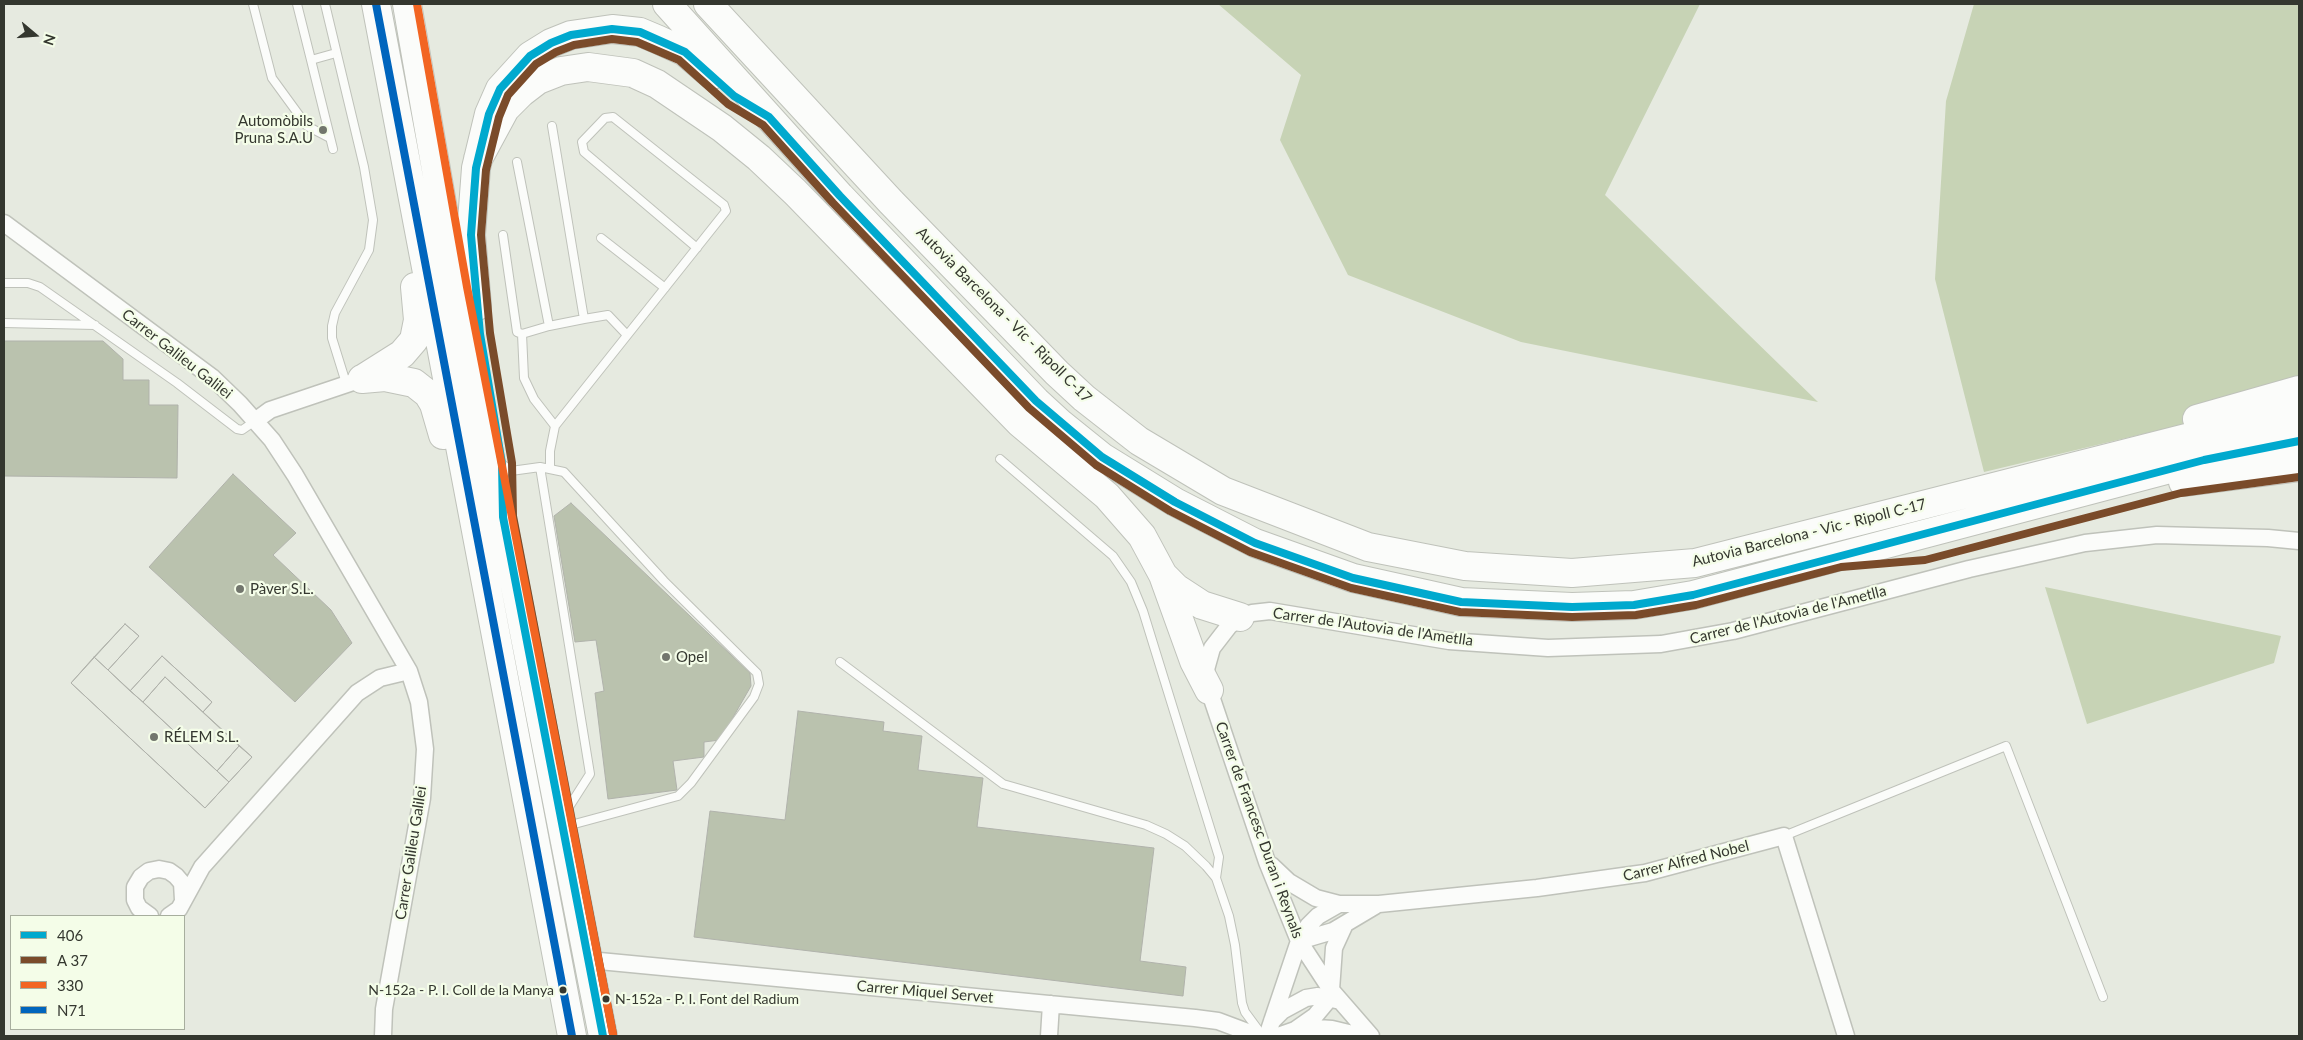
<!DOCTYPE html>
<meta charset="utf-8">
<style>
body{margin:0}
#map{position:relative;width:2303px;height:1040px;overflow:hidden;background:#e6eae0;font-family:Lato,sans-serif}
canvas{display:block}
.frame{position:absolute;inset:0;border:5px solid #34372f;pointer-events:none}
.legend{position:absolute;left:10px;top:915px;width:175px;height:115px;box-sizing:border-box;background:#f4fde8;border:1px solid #a7ae9e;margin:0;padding:6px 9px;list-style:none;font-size:15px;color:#34372f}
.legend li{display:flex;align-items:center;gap:10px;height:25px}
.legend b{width:25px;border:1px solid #a7ae9e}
.north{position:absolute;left:10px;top:10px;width:50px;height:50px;-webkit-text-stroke:4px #f4fde8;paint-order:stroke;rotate:108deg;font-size:14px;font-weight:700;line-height:20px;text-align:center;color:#34372f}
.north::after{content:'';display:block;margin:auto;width:18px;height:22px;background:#34372f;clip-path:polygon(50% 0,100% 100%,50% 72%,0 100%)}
</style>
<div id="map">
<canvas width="2303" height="1040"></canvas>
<div class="frame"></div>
<ul class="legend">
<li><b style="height:6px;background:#00a9ce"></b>406</li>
<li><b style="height:6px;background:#7a4b2a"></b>A 37</li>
<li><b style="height:6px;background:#f26522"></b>330</li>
<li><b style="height:6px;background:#0065bd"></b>N71</li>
</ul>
<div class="north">N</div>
</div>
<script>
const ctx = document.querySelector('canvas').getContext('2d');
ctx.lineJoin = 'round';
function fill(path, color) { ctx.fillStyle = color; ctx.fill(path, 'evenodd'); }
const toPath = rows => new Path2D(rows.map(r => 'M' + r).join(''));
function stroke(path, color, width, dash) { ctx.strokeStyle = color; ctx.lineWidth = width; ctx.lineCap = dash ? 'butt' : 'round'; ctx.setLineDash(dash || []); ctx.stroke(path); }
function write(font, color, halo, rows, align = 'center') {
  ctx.font = font + ' Lato,sans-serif'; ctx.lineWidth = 4.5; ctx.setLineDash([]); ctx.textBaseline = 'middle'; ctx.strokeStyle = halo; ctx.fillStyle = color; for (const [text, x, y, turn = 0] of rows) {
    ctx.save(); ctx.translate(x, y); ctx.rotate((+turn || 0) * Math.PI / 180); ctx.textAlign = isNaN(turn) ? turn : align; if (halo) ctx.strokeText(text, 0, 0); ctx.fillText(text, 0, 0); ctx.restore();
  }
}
fill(toPath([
 [1218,4,1700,4,1605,195,1818,402,1521,342,1348,275,1280,140,1301,75],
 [1974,4,2299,4,2299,404,2239,411,1984,472,1935,279,1946,101],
 [2045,587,2281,636,2274,663,2087,724]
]), '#c7d3b5');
const building = toPath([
 [4,341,103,341,123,359,123,380,149,380,149,405,178,405,177,478,4,476,4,341],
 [233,474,296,533,273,555,331,610,352,643,295,702,149,567,233,474],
 [571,503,750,673,751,686,720,740,704,742,704,757,673,761,677,790,608,799,595,693,604,691,596,640,575,642,554,516,571,503],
 [125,624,139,636,108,670,130,691,162,656,212,702,203,712,252,757,205,808,71,683,125,624],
 [125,624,139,636,108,670,94,657,125,624],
 [162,656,212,702,203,712,165,677,143,702,130,691,162,656],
 [94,657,229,782,205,808,71,683,94,657],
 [165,677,239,746,217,771,143,702,165,677],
 [798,711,884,722,883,731,922,736,918,770,983,778,977,827,1154,848,1140,961,1186,967,1183,996,694,937,710,811,785,820,798,711],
 [239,746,252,757,229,782,217,771,239,746]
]);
fill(building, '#bac2ae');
stroke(building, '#b0b2ab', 1);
const lane = toPath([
 [253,4,272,78,307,126,330,138],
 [297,4,311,60],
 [325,4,364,167,373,220,369,250,335,313,332,326,332,338,346,383],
 [552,126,584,319,608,315,627,335],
 [333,149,311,60,336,53],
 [517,162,549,326,584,319],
 [503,235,517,332,522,334,549,326],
 [601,238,665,288],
 [4,283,28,283,40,287,177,383,237,429,242,430,255,421],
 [4,323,95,325],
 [522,334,524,378,534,399,555,426],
 [1000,459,1113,556,1131,582,1143,611,1219,857,1216,878],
 [502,464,511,471,540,467,590,774,567,810],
 [540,467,564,472,664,581,757,673,759,684,754,697,691,783,678,796,567,826],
 [550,469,550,451,555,426,726,211,724,205,613,117,605,118,582,142,584,152,697,248],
 [840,662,1003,784,1146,825,1166,834,1185,846,1206,866,1216,878,1229,916,1235,945,1242,1003,1245,1012,1262,1035],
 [1784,836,2006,746,2103,997]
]);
const street = toPath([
 [4,223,213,378,240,404,272,440,295,475,409,671,419,702,425,749,422,798,384,1009,383,1036],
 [255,421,270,410,362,379],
 [1271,865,1289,882,1316,898,1339,904,1379,904,1537,888,1645,873,1784,836,1846,1036],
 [150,916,139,908,135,900,135,887,141,877,149,871,159,869,169,871,176,876,182,883,183,900],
 [169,916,179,909,202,867,357,693,380,678,409,671],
 [1299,941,1333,931,1375,906],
 [589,960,1195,1018,1218,1021,1258,1036],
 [1272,1021,1282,1011,1306,998,1318,996,1336,1000],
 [1295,1030,1315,1016,1325,1004,1331,990,1334,948,1345,924],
 [1049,1036,1051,1004],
 [1267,1036,1299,941,1308,926,1318,916,1339,904],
 [1278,1036,1295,1030,1317,1028,1332,1029,1361,1036],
 [1371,1036,1331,990,1299,941,1267,862,1209,690,1205,673,1212,648,1229,626,1240,617,1252,613,1270,611,1449,641,1548,648,1661,644,1733,631,1969,569,2085,543,2157,535,2268,538,2299,541]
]);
const highway = toPath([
 [376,4,572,1036],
 [407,4,457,289,603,1036],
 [667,4,840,196,1036,401,1061,424,1102,457,1175,502,1255,543,1353,578,1461,602,1572,607,1634,605,1693,595,2204,460,2299,441],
 [708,4,891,202,1057,373,1084,398,1139,441,1223,491,1368,547,1465,566,1572,573,1695,563,2190,437,2299,413],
 [478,159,505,109,521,93,538,80,561,71,588,67,633,73,657,84,722,128,759,158,795,192,1020,423,1107,496,1142,536,1163,575,1194,661,1209,690],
 [477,306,471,235,476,168,489,114,500,89,530,56,551,43,571,35,612,29,640,32,659,40,685,52,712,75],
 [364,378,402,354,414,340,418,320,415,287],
 [362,379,385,377,414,383,428,394,434,404,443,435],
 [2197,419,2299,390],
 [2183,482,2299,467],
 [1163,575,1176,588,1202,605,1240,617]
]);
stroke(lane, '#bfc2ba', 10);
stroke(street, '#bfc2ba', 19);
stroke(highway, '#bfc2ba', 30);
stroke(lane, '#fbfcfa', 8);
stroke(street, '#fbfcfa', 16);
stroke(highway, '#fbfcfa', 28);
stroke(toPath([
 [603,1036,503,517,502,464,480,334,471,235,476,168,489,114,500,89,530,56,551,43,571,35,612,29,640,32,685,52,734,96,769,117,840,196,1036,401,1102,457,1175,502,1255,543,1353,578,1461,602,1572,607,1634,605,1693,595,2204,460,2299,441]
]), '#00a9ce', 8);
stroke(toPath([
 [613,1034,513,516,512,463,490,333,481,235,486,170,499,117,508,95,536,64,556,52,574,45,612,39,637,42,679,60,728,104,763,125,833,203,1029,408,1096,465,1170,511,1250,552,1351,588,1460,612,1572,617,1636,615,1696,605,1841,567,1925,560,2181,493,2299,477]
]), '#7a4b2a', 8);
stroke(toPath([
 [417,4,467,287,613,1034]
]), '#f26522', 8);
stroke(toPath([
 [376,4,572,1036]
]), '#0065bd', 8);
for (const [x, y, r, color] of [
 [323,130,5,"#72766d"],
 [240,589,5,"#72766d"],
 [666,657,5,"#72766d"],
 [154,737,5,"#72766d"],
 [563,990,4.5,"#34372f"],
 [606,999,4.5,"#34372f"]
]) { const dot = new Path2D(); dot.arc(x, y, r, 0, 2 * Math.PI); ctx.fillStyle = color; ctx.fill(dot); stroke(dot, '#f4fde8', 2); }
write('14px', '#34372f', '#f4fde8', [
 ["N-152a - P. I. Coll de la Manya",554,990],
 ["N-152a - P. I. Font del Radium",615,999,"left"]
], 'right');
write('15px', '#34372f', '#f4fde8', [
 ["Automòbils",313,121,"right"],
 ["Pruna S.A.U",313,138,"right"],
 ["Pàver S.L.",250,589],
 ["Opel",676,657],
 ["RÉLEM S.L.",164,737]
], 'left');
write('15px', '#34372f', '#f4fde8', [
 ["Autovia Barcelona - Vic - Ripoll C-17",1004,315,45],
 ["Carrer Galileu Galilei",177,354,38],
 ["Autovia Barcelona - Vic - Ripoll C-17",1809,533,-14],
 ["Carrer de l'Autovia de l'Ametlla",1788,615,-14],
 ["Carrer de l'Autovia de l'Ametlla",1373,627,8],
 ["Carrer de Francesc Duran i Reynals",1259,830,70],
 ["Carrer Galileu Galilei",411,853,-81],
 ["Carrer Alfred Nobel",1686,861,-14],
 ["Carrer Miquel Servet",925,992,5]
]);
</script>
